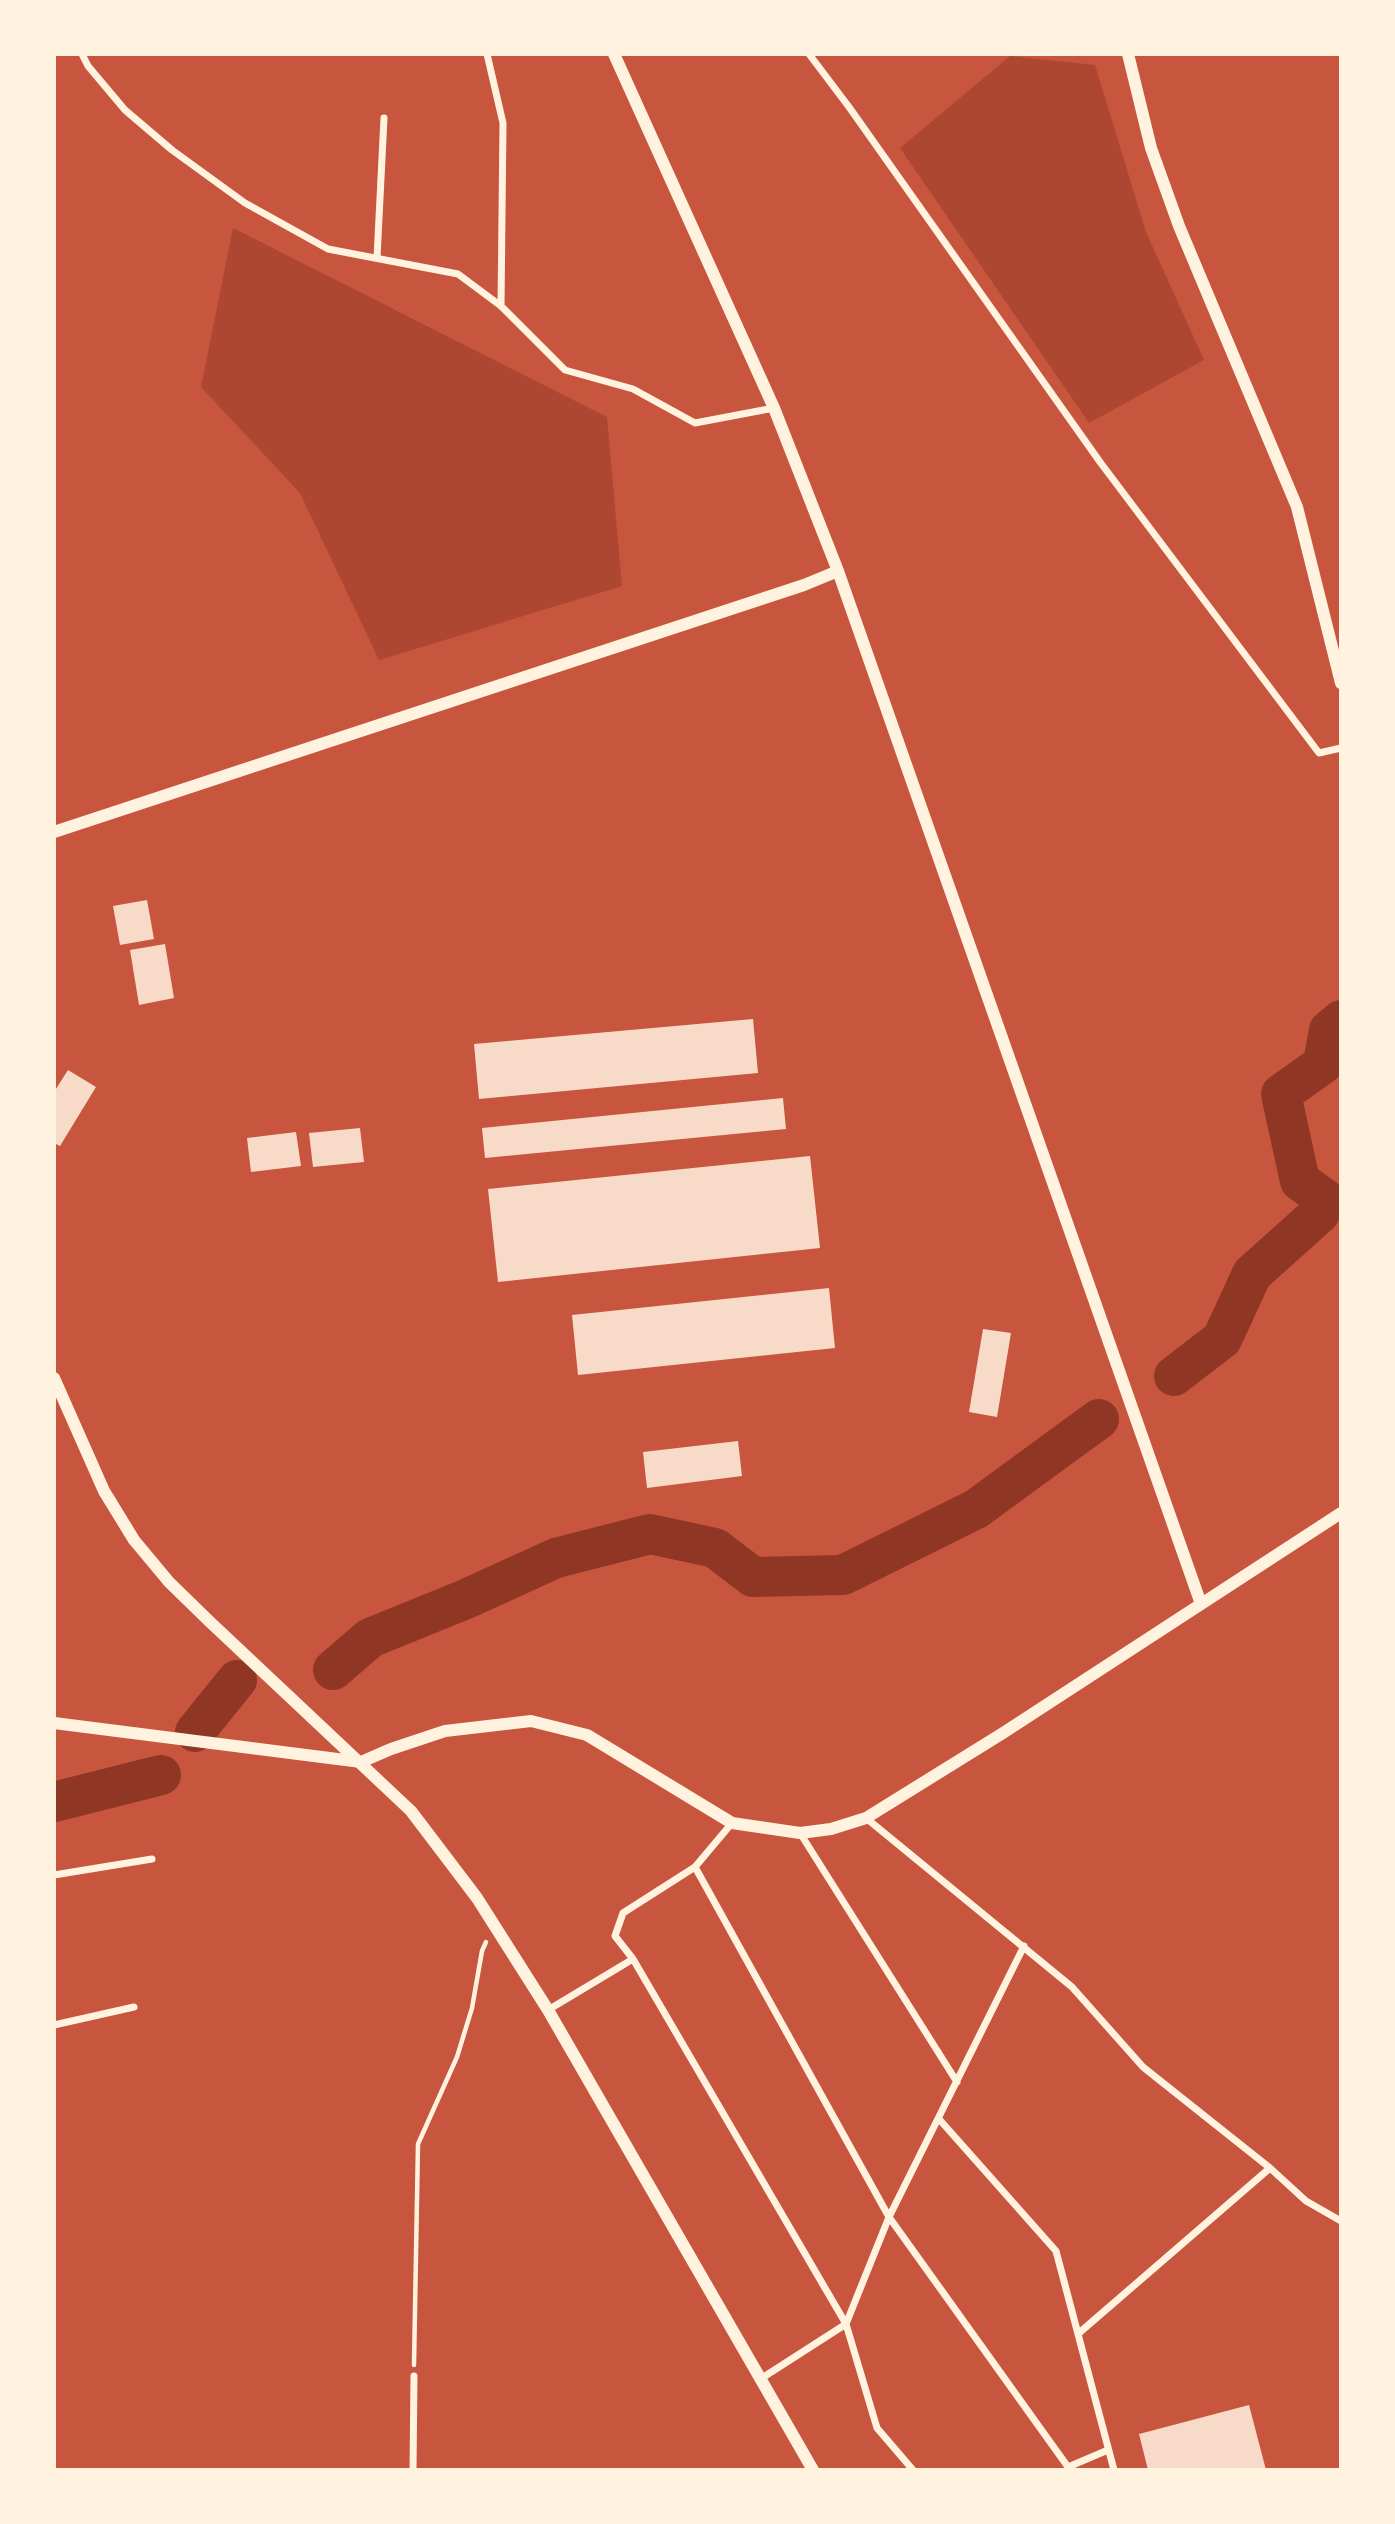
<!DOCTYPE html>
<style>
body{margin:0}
#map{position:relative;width:1395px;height:2524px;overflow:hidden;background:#c8553d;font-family:Arial,sans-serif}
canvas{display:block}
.frame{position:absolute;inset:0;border:56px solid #fff3e0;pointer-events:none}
</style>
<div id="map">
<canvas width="1395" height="2524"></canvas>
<div class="frame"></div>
</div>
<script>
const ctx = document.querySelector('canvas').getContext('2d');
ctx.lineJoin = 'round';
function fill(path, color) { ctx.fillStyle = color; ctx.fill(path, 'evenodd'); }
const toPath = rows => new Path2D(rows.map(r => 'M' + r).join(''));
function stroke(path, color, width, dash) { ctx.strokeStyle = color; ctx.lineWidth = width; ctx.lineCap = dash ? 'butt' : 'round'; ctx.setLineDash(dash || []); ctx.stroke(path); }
fill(toPath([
 [1010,56,1095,65,1146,232,1204,360,1089,423,900,148],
 [233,228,607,417,622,586,379,660,300,493,201,387]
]), '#ae4732');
stroke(toPath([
 [1325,1199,1300,1181,1281,1094,1323,1064,1329,1030,1341,1020],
 [1174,1376,1222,1339,1252,1274,1320,1213],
 [333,1670,370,1638,466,1599,556,1558,650,1534,715,1548,753,1577,843,1575,976,1509,1099,1419],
 [195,1732,237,1680],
 [54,1802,161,1775]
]), '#8f3625', 40);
fill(toPath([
 [147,900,154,939,120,945,113,906],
 [165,944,174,998,139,1005,130,950],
 [753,1019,758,1073,479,1099,474,1044],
 [68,1070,96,1087,60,1146,54,1143,54,1092],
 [783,1098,786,1129,485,1158,482,1128],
 [360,1128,364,1162,313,1167,309,1133],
 [296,1132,301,1166,251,1172,247,1138],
 [810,1156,820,1248,498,1282,488,1189],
 [829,1288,835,1348,578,1375,572,1315],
 [983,1329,1011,1333,997,1417,969,1412],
 [738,1441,742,1476,647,1488,643,1452],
 [1249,2405,1266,2470,1148,2470,1139,2434]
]), '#f7dbc8');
stroke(toPath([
 [414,2365,418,2144,457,2057,472,2008,482,1951,486,1942]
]), '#fff3e0', 4.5);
stroke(toPath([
 [82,54,88,66,125,110,172,150,245,203,328,249,458,274,501,306,565,370,633,389,695,423,774,408],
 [487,54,503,123,501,306],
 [809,54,849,107,1100,462,1319,753,1341,748],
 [377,258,384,118],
 [866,1818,1072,1987,1143,2067,1270,2168,1306,2201,1341,2221],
 [732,1823,695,1867,623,1913,615,1936,633,1959,846,2324,877,2428,913,2470],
 [800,1833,957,2082],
 [695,1867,889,2217,1068,2467,1108,2450],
 [54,1875,152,1859],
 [548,2010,633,1959],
 [54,2025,134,2007],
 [939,2119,1056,2251,1114,2470],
 [1079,2333,1270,2168],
 [762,2378,846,2324,889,2217,1024,1946],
 [413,2470,414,2376]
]), '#fff3e0', 7);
stroke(toPath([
 [1128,54,1151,148,1179,226,1297,507,1341,683],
 [838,571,1201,1604],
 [54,832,804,585,838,571,774,408,614,54],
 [54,1378,104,1491,134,1540,169,1582,209,1621,411,1811,477,1898,548,2010,813,2470],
 [54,1723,361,1762,391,1749,445,1731,531,1721,587,1735,732,1823,800,1833,831,1829,866,1818,1003,1733,1341,1513]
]), '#fff3e0', 12);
</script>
